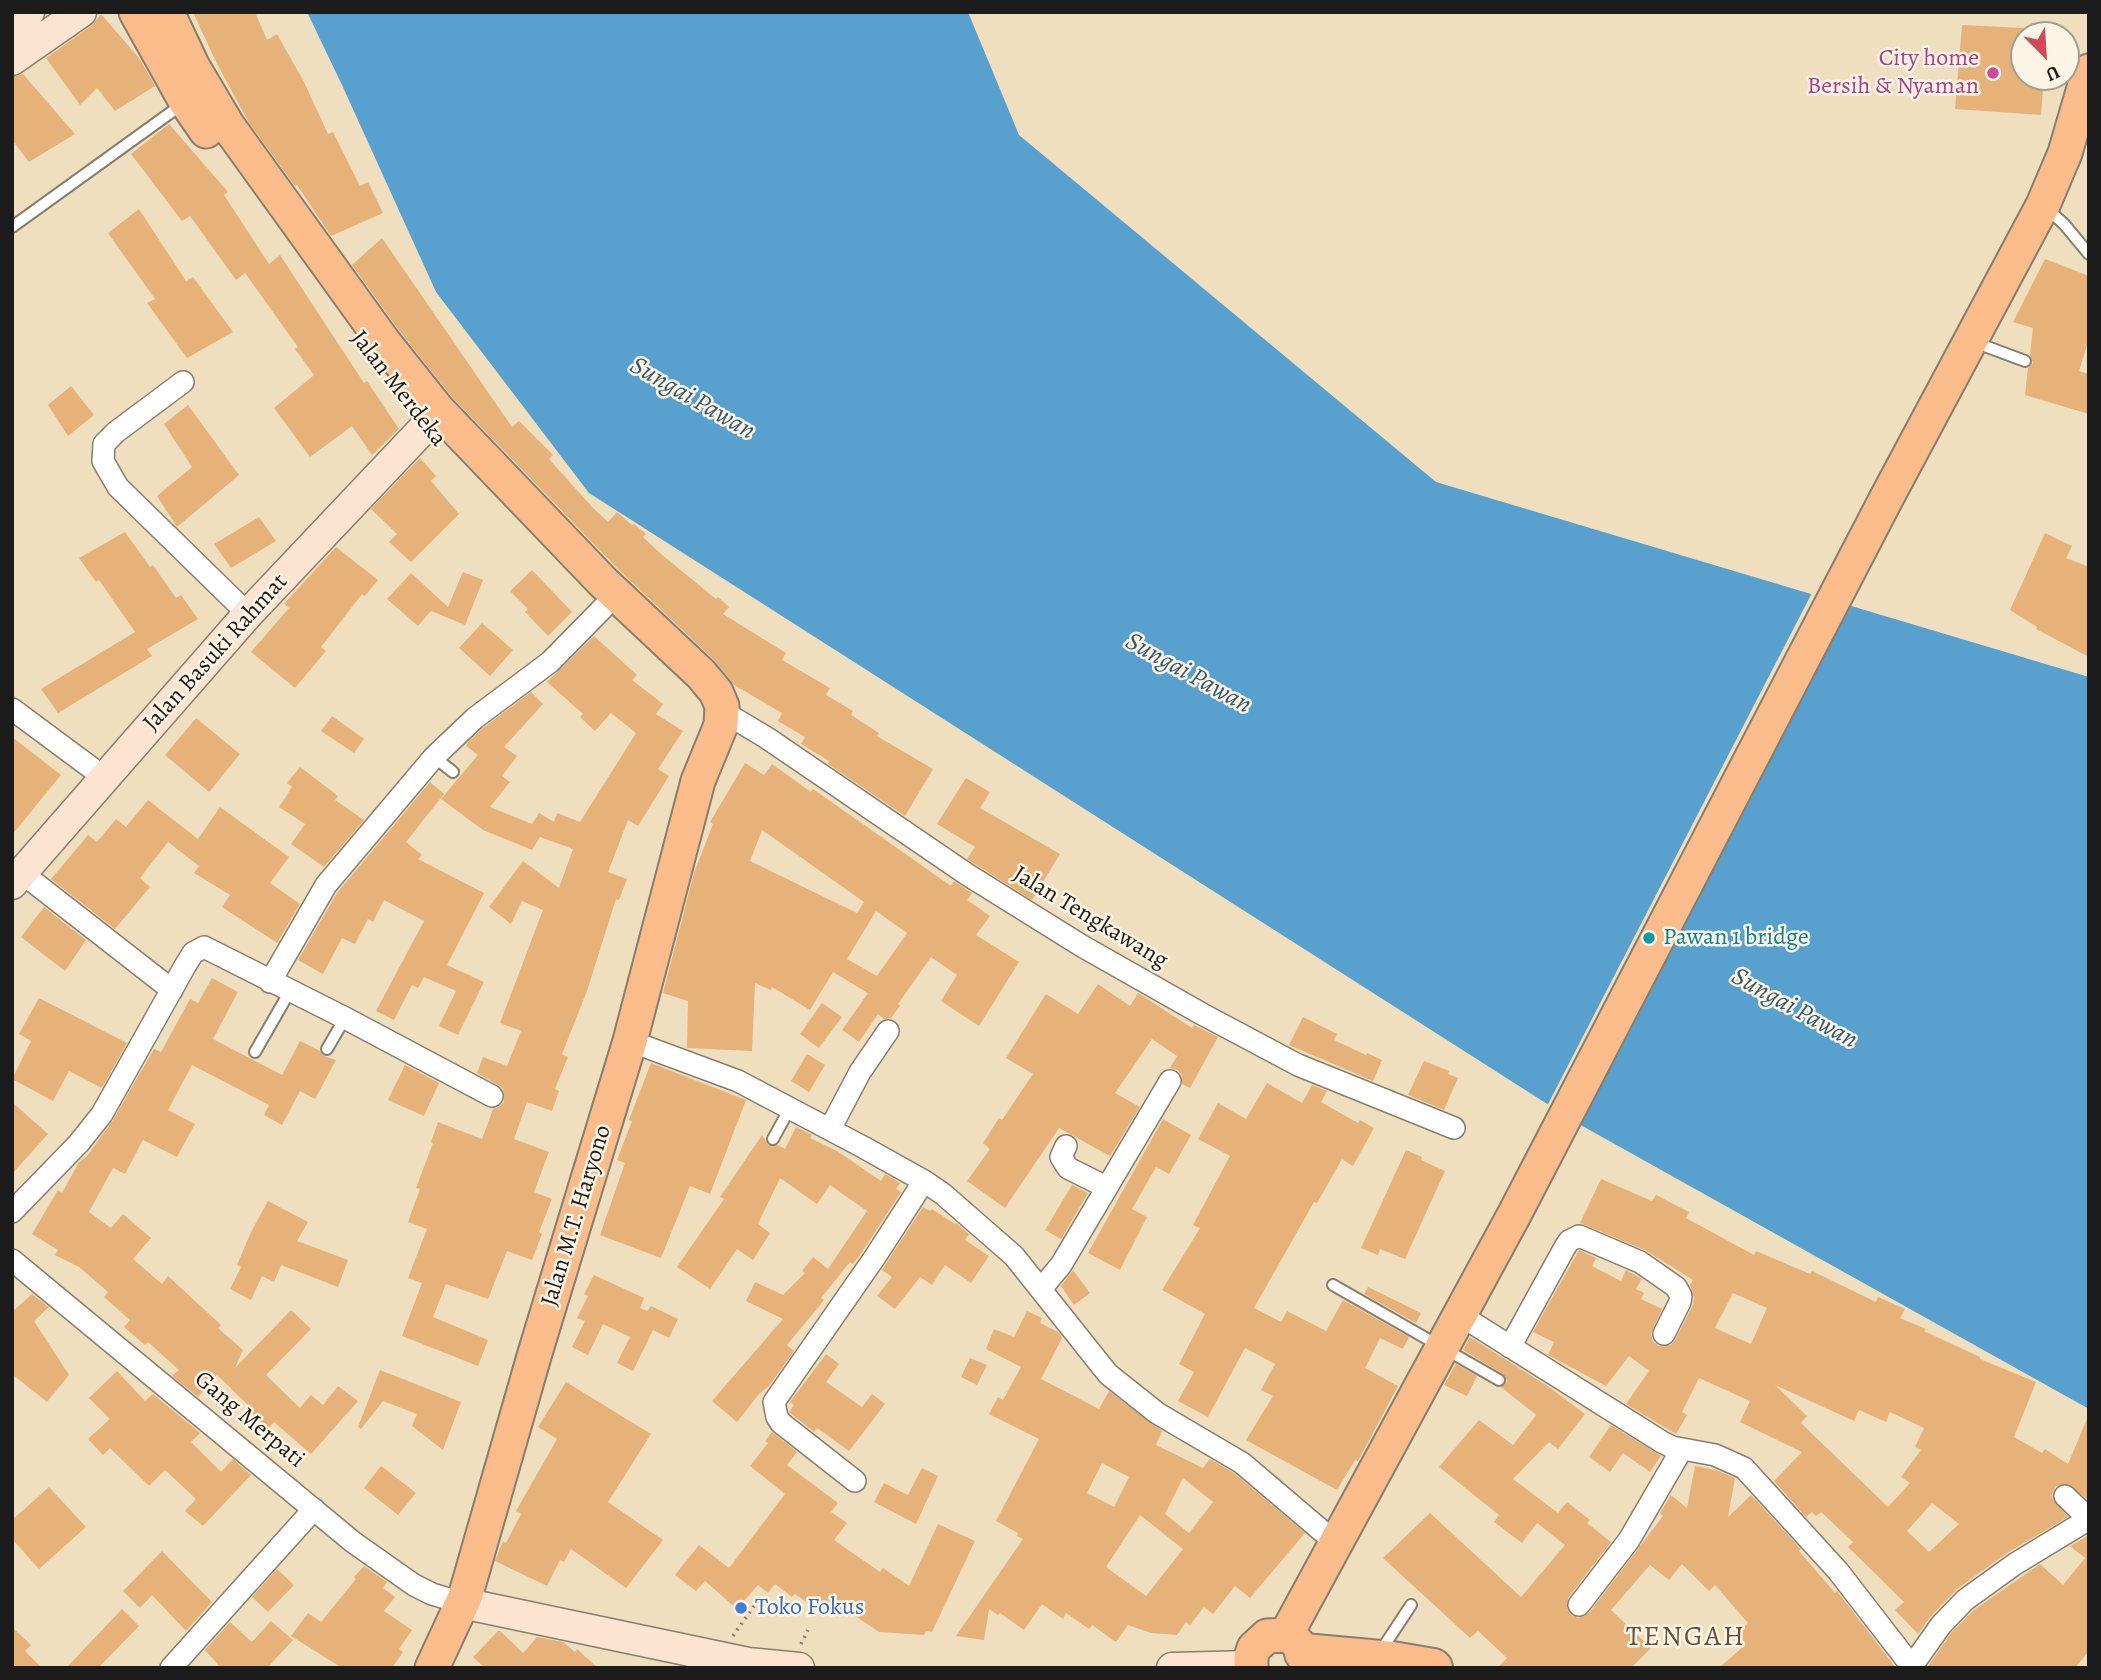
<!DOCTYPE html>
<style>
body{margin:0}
#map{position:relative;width:2101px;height:1680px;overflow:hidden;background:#f0dfbf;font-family:Alegreya,serif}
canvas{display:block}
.frame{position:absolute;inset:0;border:14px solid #1c1c1c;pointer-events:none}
.north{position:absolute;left:2010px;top:21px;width:70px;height:70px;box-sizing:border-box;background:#fcf5e5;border:2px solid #a29e95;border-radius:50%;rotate:156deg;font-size:19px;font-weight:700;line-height:28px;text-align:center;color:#1c1c1c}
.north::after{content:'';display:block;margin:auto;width:24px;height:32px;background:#d1495b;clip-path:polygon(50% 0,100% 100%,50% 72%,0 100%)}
</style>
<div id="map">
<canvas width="2101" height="1680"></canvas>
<div class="frame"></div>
<div class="north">U</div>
</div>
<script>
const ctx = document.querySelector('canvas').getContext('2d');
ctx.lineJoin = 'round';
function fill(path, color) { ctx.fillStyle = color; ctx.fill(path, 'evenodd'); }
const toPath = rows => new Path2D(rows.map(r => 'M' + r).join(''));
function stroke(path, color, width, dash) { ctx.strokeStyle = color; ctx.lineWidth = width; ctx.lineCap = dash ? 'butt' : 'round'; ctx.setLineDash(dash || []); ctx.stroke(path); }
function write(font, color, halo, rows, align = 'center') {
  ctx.font = font + ' Alegreya,serif'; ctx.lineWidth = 5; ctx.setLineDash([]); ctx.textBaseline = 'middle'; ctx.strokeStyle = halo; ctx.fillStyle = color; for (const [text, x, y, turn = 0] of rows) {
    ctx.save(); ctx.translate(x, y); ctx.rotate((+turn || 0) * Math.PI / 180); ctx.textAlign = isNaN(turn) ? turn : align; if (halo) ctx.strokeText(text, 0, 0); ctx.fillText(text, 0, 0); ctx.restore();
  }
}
fill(toPath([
 [307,12,968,12,1019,135,1436,482,2089,677,2089,1409,1577,1123,589,493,436,292,342,85]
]), '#58a1cf');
fill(toPath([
 [1813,591,1842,600,1571,1124,1546,1108]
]), '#f0dfbf');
fill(toPath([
 [193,12,255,12,267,40,277,34,304,82,328,134,333,132,360,186,368,182,383,213,331,236,297,185,295,186,249,123,217,64],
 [101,14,139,58,155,86,115,111,97,88,80,105,46,58,91,26],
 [1962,25,2024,28,2024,77,2044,77,2041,115,1955,109],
 [23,74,75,134,29,162,12,140,12,77],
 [169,124,228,192,224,195,269,264,280,255,364,383,367,381,399,429,372,455,352,426,310,457,274,408,314,375,295,349,298,347,245,273,236,280,190,216,182,221,131,154],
 [139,209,186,281,193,277,233,332,187,358,147,303,155,299,108,233],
 [382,238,512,427,519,421,553,455,549,459,593,508,608,522,617,512,632,525,634,524,646,534,643,537,661,554,716,599,718,597,729,607,723,614,786,653,782,660,830,688,826,695,853,711,851,715,879,733,877,736,933,769,905,816,828,764,829,761,801,744,805,737,778,721,782,713,734,685,714,660,617,568,452,397,398,329,352,265],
 [2045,259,2089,276,2089,339,2079,371,2089,374,2089,414,2025,395,2028,368,2033,363,2030,355,2033,328,2013,322],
 [71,386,94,415,68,436,48,405],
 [188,405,239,475,177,527,157,496,192,467,164,424],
 [420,458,436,476,431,481,459,514,411,562,389,542,397,534,371,509],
 [259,517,276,541,231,568,214,544],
 [125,532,150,567,153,565,176,598,181,595,198,619,147,649,152,656,58,713,41,689,135,632,99,580,96,582,79,558],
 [2045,533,2072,546,2066,558,2089,567,2089,657,2036,629,2037,627,2010,610],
 [336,547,378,580,365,596,362,594,321,647,326,651,295,688,251,652,289,608,284,604],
 [532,570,572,612,548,636,525,612,528,609,510,591],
 [463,572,483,580,465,625,431,611,418,626,387,599,411,573,448,607],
 [482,623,513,650,490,676,459,648],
 [594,636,637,675,632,680,663,704,656,714,683,731,658,769,669,776,638,826,628,820,608,872,627,879,619,900,616,899,587,991,562,1054,568,1057,555,1089,559,1091,552,1111,527,1102,514,1139,549,1152,534,1192,552,1199,539,1232,542,1234,532,1260,507,1251,488,1299,446,1284,433,1317,488,1340,478,1366,402,1336,422,1283,408,1278,427,1229,408,1222,420,1189,416,1188,433,1143,431,1142,438,1122,482,1139,493,1109,499,1107,504,1102,503,1088,477,1073,483,1057,507,1066,521,1031,500,1023,543,910,522,901,511,924,489,907,523,861,559,888,573,849,540,837,532,850,483,830,441,799,478,755,466,746,468,742,483,728,531,692,543,704,504,747,517,756,502,776,510,782,490,807,532,824,539,813,554,822,557,813,580,822,636,733,611,713,595,731,580,717,583,714,547,682],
 [332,716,364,739,354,753,321,731],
 [196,718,240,754,209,792,165,755],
 [12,737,61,775,12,835],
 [745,763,764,775,772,764,811,792,813,789,951,886,954,881,972,893,967,900,990,916,976,935,1019,962,979,1026,941,1001,957,975,931,957,898,1004,900,1006,891,1018,884,1019,878,1014,859,1042,842,1030,868,993,833,972,810,1010,772,987,771,990,755,983,752,1051,687,1048,688,1001,663,993,694,873,713,824,710,822],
 [762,830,864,902,857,913,750,861],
 [876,911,907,933,877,976,847,959],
 [300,767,338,796,335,800,364,820,324,867,291,844,305,824,279,807,292,787,287,783],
 [966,778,990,792,980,808,1060,854,1032,900,967,859,975,847,937,824],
 [430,782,444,794,406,842,422,855,418,859,484,893,447,965,484,982,458,1035,439,1026,456,991,424,977,418,988,412,985,394,1020,376,1011,424,921,384,900,373,922,368,919,355,944,342,938,323,974,298,960,337,893],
 [148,800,198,839,220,807,289,857,270,883,300,904,277,943,222,907,230,895,194,873,199,866,168,842,140,878,150,887,115,929,51,879,88,835,97,842,116,819,126,827],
 [44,907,86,940,65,971,21,937],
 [212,978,238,992,213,1039,282,1075,300,1041,320,1051,324,1056,336,1060,315,1099,300,1091,282,1125,264,1115,269,1105,192,1065,168,1110,195,1124,177,1157,143,1140,125,1174,113,1168,89,1212,111,1228,123,1214,151,1238,133,1259,162,1284,168,1276,221,1325,218,1328,243,1350,235,1368,291,1310,311,1329,266,1375,300,1408,311,1395,323,1405,338,1386,358,1401,311,1454,274,1422,267,1429,248,1409,250,1407,217,1375,198,1397,172,1376,179,1370,148,1342,145,1345,124,1327,130,1320,104,1297,108,1292,79,1267,55,1255,58,1250,32,1234,58,1190,62,1193,79,1162,88,1155,113,1120,154,1049,161,1052,190,999,198,1003],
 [1098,984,1130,1006,1138,993,1192,1028,1194,1025,1218,1037,1190,1088,1182,1084,1182,1075,1177,1070,1170,1068,1177,1056,1152,1039,1115,1093,1140,1107,1110,1156,1059,1128,1005,1208,967,1181,990,1149,983,1143,999,1118,1002,1120,1033,1074,1006,1058,1046,994,1078,1014],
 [39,998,127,1043,102,1088,69,1071,53,1101,12,1079,31,1041,19,1034],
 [822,1003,842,1017,819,1048,800,1034],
 [1303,1017,1337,1034,1334,1040,1366,1055,1367,1053,1382,1060,1373,1081,1289,1045],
 [807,1054,825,1065,809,1092,791,1081],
 [1424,1061,1449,1071,1448,1074,1458,1078,1444,1110,1408,1095],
 [651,1063,746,1100,710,1194,690,1186,661,1258,600,1235,625,1163,617,1160,632,1121,629,1120],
 [405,1065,439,1083,424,1116,388,1100],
 [1267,1083,1302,1103,1312,1085,1327,1091,1321,1102,1358,1123,1360,1120,1374,1128,1353,1166,1342,1159,1317,1203,1314,1202,1254,1308,1281,1322,1287,1311,1326,1331,1343,1300,1409,1337,1403,1349,1380,1338,1365,1368,1398,1386,1358,1461,1355,1460,1337,1490,1246,1440,1273,1396,1261,1390,1275,1364,1245,1348,1208,1417,1178,1401,1194,1372,1179,1364,1205,1314,1162,1290,1200,1228,1193,1225,1230,1156,1198,1139,1218,1103,1246,1119],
 [12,1102,48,1134,12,1174],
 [1163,1119,1191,1135,1169,1174,1156,1167,1132,1209,1147,1217,1120,1270,1088,1253],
 [796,1127,812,1135,810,1138,837,1151,881,1181,885,1174,900,1183,896,1189,901,1192,860,1255,853,1264,850,1262,821,1298,824,1300,787,1345,794,1351,769,1386,759,1394,737,1422,712,1401,783,1319,746,1301,755,1282,783,1295,805,1273,802,1271,813,1257,828,1269,867,1211,830,1185,817,1204,780,1178,758,1224,770,1233,753,1260,737,1249,710,1289,677,1267,724,1199,720,1197,762,1135,769,1145,778,1145,785,1149],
 [1406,1150,1422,1157,1421,1160,1445,1171,1405,1259,1380,1249,1378,1255,1361,1248],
 [1601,1179,1652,1201,1656,1195,1689,1212,1686,1218,1754,1255,1756,1251,1810,1274,1812,1271,1876,1302,1878,1297,1905,1309,1900,1318,1926,1329,1924,1331,1980,1357,1980,1359,2036,1382,2014,1437,2042,1453,2045,1449,2068,1464,2089,1414,2089,1501,2069,1484,2056,1486,2052,1494,2053,1500,2068,1517,2007,1553,1957,1589,1931,1616,1918,1634,1895,1610,1904,1602,1848,1547,1853,1542,1821,1512,1816,1516,1812,1512,1806,1517,1774,1481,1802,1452,1740,1422,1750,1401,1699,1378,1682,1412,1687,1415,1676,1434,1626,1404,1649,1371,1629,1356,1606,1386,1548,1355,1554,1342,1533,1332,1579,1250,1596,1258,1592,1266,1621,1281,1626,1270,1642,1279,1636,1289,1644,1293,1641,1299,1662,1309,1651,1334,1653,1342,1659,1346,1671,1345,1675,1340,1693,1305,1694,1297,1690,1285,1693,1280,1645,1250,1580,1223],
 [1733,1293,1767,1308,1751,1344,1715,1328],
 [1775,1385,1854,1421,1859,1410,1886,1422,1890,1412,1924,1428,1915,1447,1921,1450,1901,1477,1910,1483,1888,1507,1801,1423,1807,1416],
 [1932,1503,1959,1524,1929,1552,1907,1531],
 [1072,1185,1088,1193,1061,1239,1045,1230],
 [268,1201,308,1222,297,1241,348,1260,338,1287,281,1265,274,1282,262,1276,251,1300,230,1289,241,1267,237,1265,251,1232],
 [923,1207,930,1211,932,1209,955,1224,956,1223,969,1234,965,1240,989,1256,971,1283,945,1265,932,1285,920,1277,895,1309,877,1296,892,1277,882,1270],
 [1073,1270,1090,1293,1074,1305,1061,1286],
 [594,1275,644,1298,640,1308,647,1311,651,1306,678,1319,669,1338,653,1330,633,1371,617,1363,630,1337,603,1324,588,1355,572,1347,585,1321,577,1318,588,1296,584,1294],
 [1368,1287,1421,1313,1416,1323,1364,1294],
 [32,1294,49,1307,34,1321,69,1375,47,1402,12,1374,12,1312],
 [1027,1311,1042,1318,1040,1323,1058,1332,1062,1338,1041,1379,1099,1409,1109,1391,1162,1431,1156,1445,1203,1468,1210,1459,1234,1473,1305,1533,1250,1598,1235,1586,1213,1614,1204,1607,1190,1625,1186,1622,1177,1635,1151,1633,1128,1625,1116,1642,1092,1625,1089,1629,1066,1613,1063,1619,1042,1604,1024,1630,1000,1613,998,1615,989,1609,984,1640,956,1636,1023,1539,1017,1536,1018,1533,996,1521,1039,1439,989,1414,998,1397,1003,1400,1021,1367,986,1349,994,1329,1014,1337],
 [1102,1463,1129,1477,1114,1507,1087,1493],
 [1183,1478,1213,1502,1189,1533,1165,1514],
 [1140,1515,1183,1549,1146,1596,1106,1567],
 [1470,1337,1549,1387,1585,1414,1558,1449,1549,1442,1513,1479,1558,1513,1567,1502,1590,1520,1587,1523,1611,1542,1568,1598,1567,1609,1571,1615,1578,1618,1589,1613,1663,1516,1660,1513,1671,1495,1687,1508,1695,1466,1716,1470,1735,1478,1728,1517,1751,1495,1801,1549,1799,1551,1835,1593,1837,1591,1896,1668,1719,1668,1746,1644,1737,1633,1748,1623,1715,1585,1709,1591,1682,1564,1669,1580,1650,1565,1611,1610,1651,1648,1631,1668,1497,1668,1507,1658,1478,1631,1470,1638,1383,1558,1430,1513,1521,1597,1565,1545,1537,1523,1522,1543,1494,1522,1499,1515,1439,1467,1479,1420,1513,1445,1536,1415,1501,1387,1507,1381,1503,1374,1463,1350],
 [826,1354,839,1364,826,1382,862,1407,872,1394,885,1404,849,1451,817,1428,814,1432,789,1412,794,1405,790,1402],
 [970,1358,987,1365,977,1385,961,1377],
 [1456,1364,1477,1376,1467,1396,1444,1385],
 [380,1370,461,1402,443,1450,412,1426,417,1414,383,1401,361,1429,358,1427],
 [117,1371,145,1401,153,1394,200,1433,191,1442,221,1472,233,1459,251,1475,203,1526,185,1511,196,1499,165,1470,149,1486,110,1448,103,1455,88,1439,110,1419,89,1398],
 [566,1382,651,1434,608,1502,663,1540,626,1588,571,1549,564,1562,560,1560,547,1586,495,1561,503,1541,506,1543,521,1514,516,1511,557,1439,538,1427],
 [1611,1425,1661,1456,1650,1472,1623,1453,1610,1472,1589,1457],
 [772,1432,797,1452,787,1465,838,1503,831,1512,847,1523,834,1540,880,1572,883,1568,909,1586,938,1524,975,1541,932,1632,926,1631,924,1635,879,1632,848,1611,845,1615,823,1600,816,1609,795,1594,792,1597,775,1584,768,1593,758,1585,737,1609,705,1581,696,1591,675,1575,699,1545,729,1568,785,1494,750,1466,768,1443,765,1441],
 [381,1466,416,1493,398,1515,364,1488],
 [922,1468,938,1476,916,1524,874,1502,884,1483,908,1495],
 [49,1487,86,1527,39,1569,12,1539,12,1520],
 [2089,1535,2089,1651,2075,1668,1927,1668,1951,1633,1974,1610,2040,1564,2063,1585,2085,1558,2070,1546],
 [162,1551,212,1602,186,1631,152,1595,140,1608,123,1591],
 [364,1566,387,1582,383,1588,395,1597,384,1611,412,1630,399,1649,403,1652,392,1668,342,1668,291,1636,308,1613,321,1622,356,1579,354,1577],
 [277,1569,294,1585,268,1612,252,1597],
 [122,1609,139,1626,98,1668,66,1668],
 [271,1621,293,1640,267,1668,221,1668,205,1650,230,1622,252,1642],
 [12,1627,31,1645,25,1651,42,1668,12,1668],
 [499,1630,523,1653,537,1637,563,1642,575,1652,577,1649,598,1668,485,1668,473,1657]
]), '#e6b279');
const lane = toPath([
 [2045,207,2064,224,2089,254],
 [12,227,184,103],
 [1974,342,2025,361],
 [434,757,453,772],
 [327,1049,345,1018],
 [255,1052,290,991],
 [773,1139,790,1108],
 [1333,1285,1499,1380],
 [1380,1652,1411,1605]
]);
const street = toPath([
 [183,382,116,432,104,444,103,461,118,487,248,614],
 [12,709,105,778],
 [722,711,767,738,968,875,1082,946,1202,1014,1298,1065,1454,1128],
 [22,873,172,990],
 [270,982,326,885,434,757,475,718,550,662,604,607],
 [630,1041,738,1081,863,1147,924,1181,943,1194,1014,1256,1108,1374,1157,1413,1242,1463,1336,1543],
 [830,1129,860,1072,888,1031],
 [1066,1146,1061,1157,1068,1168,1106,1187],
 [12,1212,79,1143,102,1114,185,966,193,953,204,947,345,1018,492,1096],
 [12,1260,353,1542,414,1585,432,1594,462,1603],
 [1041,1289,1061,1265,1170,1081],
 [1460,1315,1662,1442,1672,1447,1715,1455,1744,1468,1838,1571,1913,1668],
 [1510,1347,1565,1247,1569,1241,1579,1236,1640,1262,1676,1287,1681,1296,1680,1302,1664,1334],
 [855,1481,781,1423,777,1417,774,1402,875,1257,924,1181],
 [2065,1496,2089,1519],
 [1579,1605,1629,1540,1682,1449],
 [1912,1666,1941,1625,1965,1600,2015,1564,2089,1519],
 [171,1668,314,1509]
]);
const secondary = toPath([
 [12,26,29,12],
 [12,60,81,12],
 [12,884,248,614,425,427],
 [462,1603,748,1663,799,1668],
 [1172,1668,1251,1666]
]);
const primary = toPath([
 [136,12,186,102,206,131],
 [167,12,193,67,228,126,383,341,438,410,603,582,701,674,716,692,722,706,721,725,698,781,630,1041,535,1353,465,1597,432,1668],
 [1286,1635,1514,1215,1886,499,2043,205,2065,153,2089,71],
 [1251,1668,1251,1657,1254,1648,1267,1636,1286,1635,1294,1639,1302,1649]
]);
const highway = toPath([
 [1304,1653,1392,1661,1433,1668]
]);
stroke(lane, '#867e6e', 14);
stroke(street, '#867e6e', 24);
stroke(secondary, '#867e6e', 33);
stroke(primary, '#867e6e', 37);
stroke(highway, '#867e6e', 42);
stroke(toPath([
 [733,1636,754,1606],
 [801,1644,808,1630]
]), '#867e6e', 3.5, [2, 5]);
stroke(lane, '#fff', 10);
stroke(street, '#fff', 21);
stroke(secondary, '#fde4d1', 30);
stroke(primary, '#fabc8b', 33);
stroke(highway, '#fabc8b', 38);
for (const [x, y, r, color] of [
 [1993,73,7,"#d1479c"],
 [1649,938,7,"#0f9aa8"],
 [741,1608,7,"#3f7fe0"]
]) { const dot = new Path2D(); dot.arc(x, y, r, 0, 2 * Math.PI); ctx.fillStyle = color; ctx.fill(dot); stroke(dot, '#fcf5e5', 2.5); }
write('24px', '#b23c85', '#fcf5e5', [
 ["City home",1979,59],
 ["Bersih & Nyaman",1979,87]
], 'right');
write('24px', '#1c1c1c', '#fcf5e5', [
 ["Jalan Merdeka",398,389,52],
 ["Jalan Basuki Rahmat",216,653,-48],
 ["Jalan Tengkawang",1090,918,31],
 ["Jalan M.T. Haryono",577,1216,-73],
 ["Gang Merpati",249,1420,40]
]);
write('24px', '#0d838f', '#fcf5e5', [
 ["Pawan 1 bridge",1663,938]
], 'left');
write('24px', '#366cbe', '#fcf5e5', [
 ["Toko Fokus",755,1608]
], 'left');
write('italic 26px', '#37586d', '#fcf5e5', [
 ["Sungai Pawan",692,399,30],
 ["Sungai Pawan",1188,674,29],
 ["Sungai Pawan",1794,1009,29]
]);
ctx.letterSpacing = '2px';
write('28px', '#63503d', '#fcf5e5', [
 ["TENGAH",1686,1638]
]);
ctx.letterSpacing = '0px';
</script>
